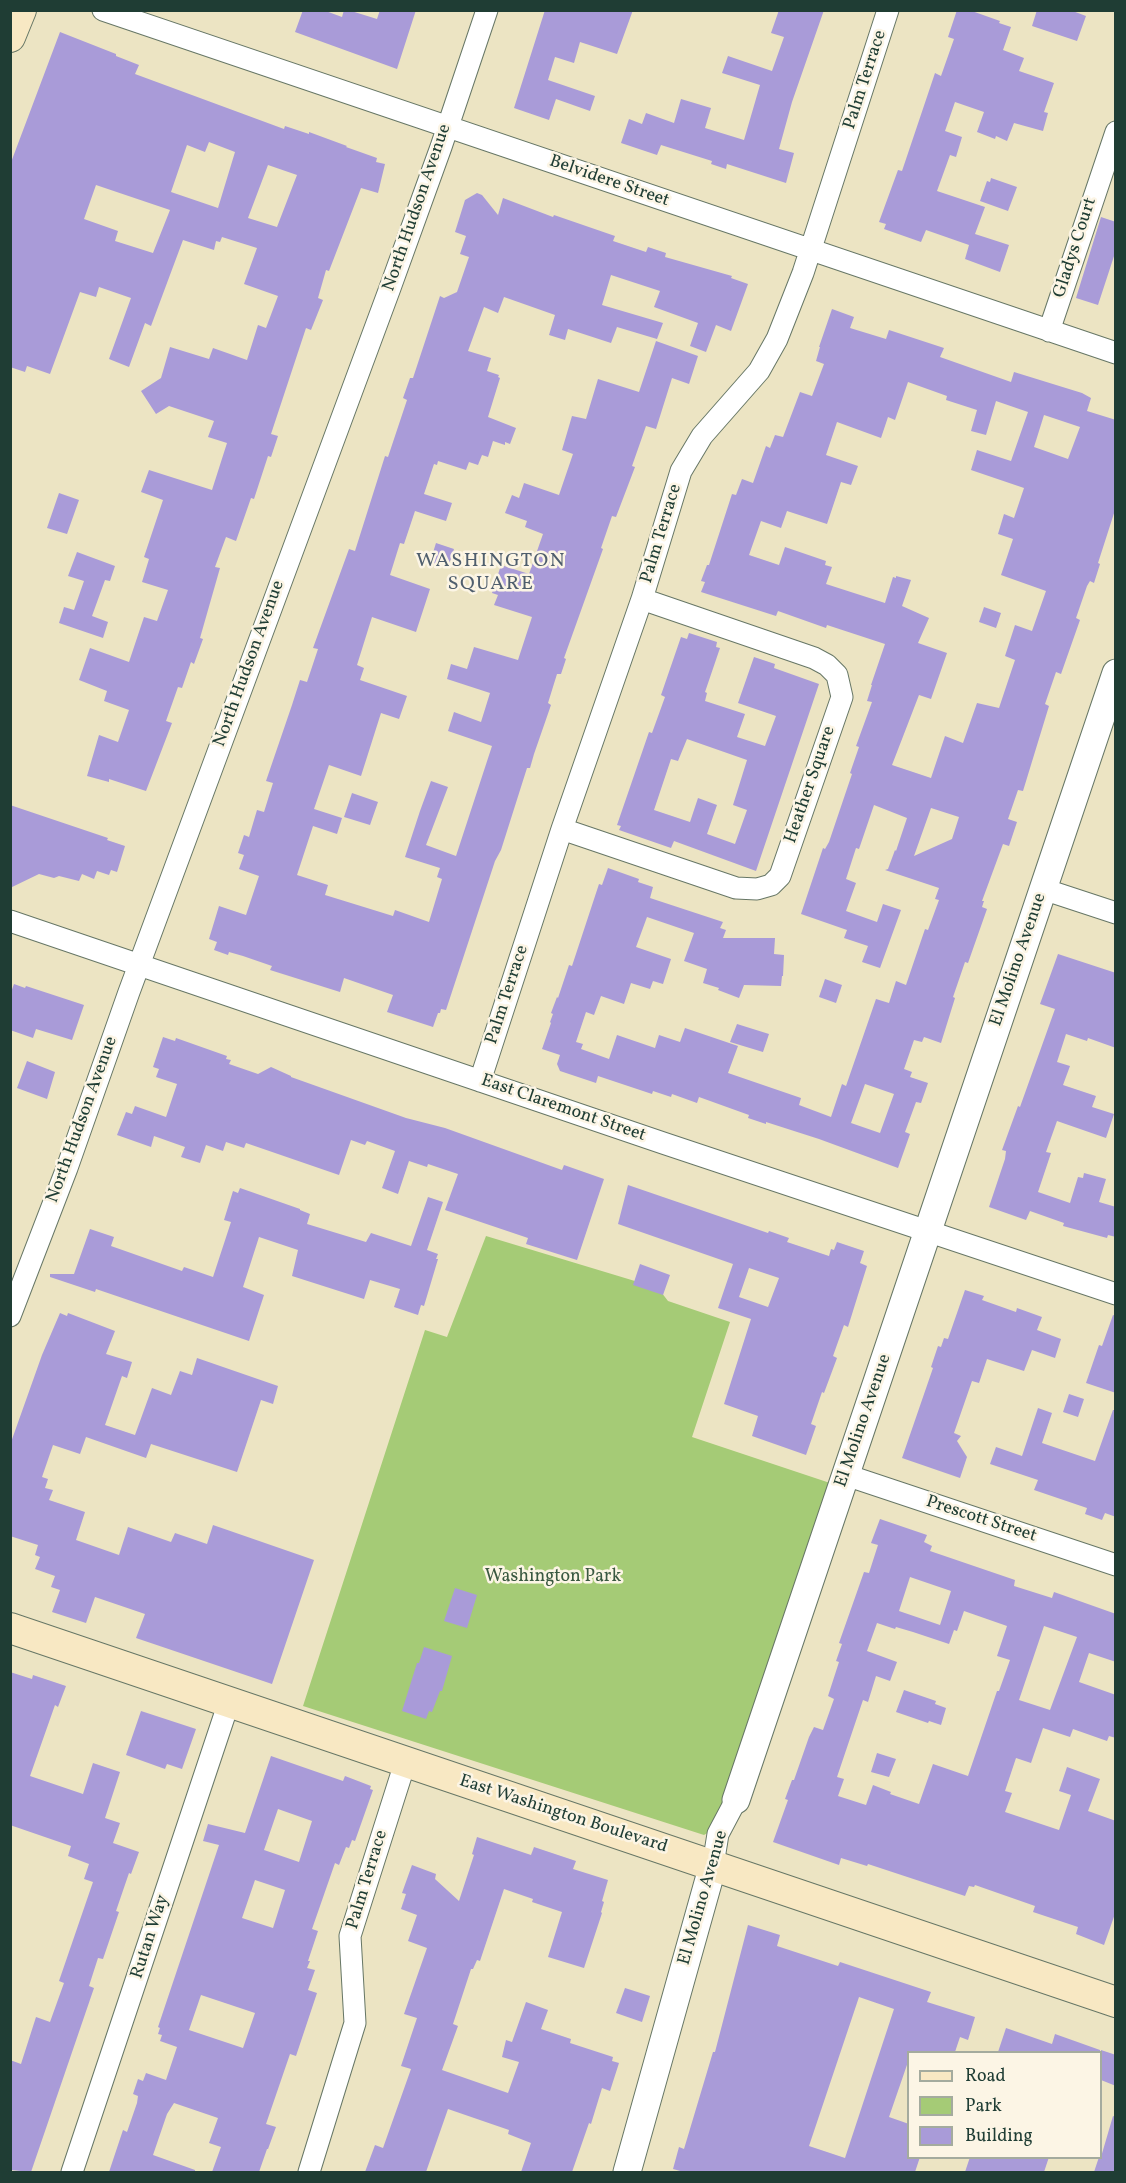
<!DOCTYPE html>
<style>
body{margin:0}
#map{position:relative;width:1126px;height:2183px;overflow:hidden;background:#ece4c3;font-family:Vollkorn,serif}
canvas{display:block}
.frame{position:absolute;inset:0;border:12px solid #1f3d34;pointer-events:none}
.legend{position:absolute;left:907px;top:2051px;width:195px;height:108px;box-sizing:border-box;background:#fcf5e5;border:2px solid #a4ab9e;margin:0;padding:8px 10px;list-style:none;font-size:18px;color:#1f3d34}
.legend li{display:flex;align-items:center;gap:12px;height:30px}
.legend b{width:30px;border:2px solid #a4ab9e}
</style>
<div id="map">
<canvas width="1126" height="2183"></canvas>
<div class="frame"></div>
<ul class="legend">
<li><b style="height:8px;background:#f8e8c3"></b>Road</li>
<li><b style="height:16px;background:#a5cb76"></b>Park</li>
<li><b style="height:16px;background:#a99bd8"></b>Building</li>
</ul>
</div>
<script>
const ctx = document.querySelector('canvas').getContext('2d');
ctx.lineJoin = 'round';
function fill(path, color) { ctx.fillStyle = color; ctx.fill(path, 'evenodd'); }
const toPath = rows => new Path2D(rows.map(r => 'M' + r).join(''));
function stroke(path, color, width, dash) { ctx.strokeStyle = color; ctx.lineWidth = width; ctx.lineCap = dash ? 'butt' : 'round'; ctx.setLineDash(dash || []); ctx.stroke(path); }
function write(font, color, halo, rows, align = 'center') {
  ctx.font = font + ' Vollkorn,serif'; ctx.lineWidth = 5; ctx.setLineDash([]); ctx.textBaseline = 'middle'; ctx.strokeStyle = halo; ctx.fillStyle = color; for (const [text, x, y, turn = 0] of rows) {
    ctx.save(); ctx.translate(x, y); ctx.rotate((+turn || 0) * Math.PI / 180); ctx.textAlign = isNaN(turn) ? turn : align; if (halo) ctx.strokeText(text, 0, 0); ctx.fillText(text, 0, 0); ctx.restore();
  }
}
fill(toPath([
 [486,1236,658,1288,668,1301,730,1322,692,1437,833,1484,714,1829,704,1835,303,1706,425,1330,447,1337]
]), '#a5cb76');
fill(toPath([
 [303,10,323,10,342,17,344,10,348,10,377,19,380,10,416,10,397,69,295,32],
 [545,10,633,10,617,54,580,42,574,63,555,57,548,80,595,96,590,111,556,99,549,120,514,108],
 [779,10,824,10,792,102,779,149,794,153,786,183,727,164,726,169,711,164,712,161,661,145,657,155,621,143,629,119,642,124,646,113,674,123,681,99,711,108,705,128,744,140,760,85,722,73,728,56,772,71,784,37,771,33],
 [957,10,969,10,1000,21,999,23,1011,27,1003,50,1024,58,1019,71,1054,83,1044,112,1048,113,1043,131,1014,123,1007,141,996,136,995,139,977,132,984,112,955,102,945,131,962,137,956,157,950,155,937,191,985,207,975,234,1009,245,1000,272,965,259,969,245,926,230,921,242,884,229,886,224,879,222,898,170,902,171,935,73,941,76,954,39,948,37],
 [1037,10,1070,10,1086,16,1077,41,1032,26],
 [60,32,116,54,116,56,139,65,135,74,284,129,285,126,309,134,309,132,347,146,346,147,377,158,376,162,385,164,378,193,361,188,329,271,326,270,318,298,323,300,311,330,306,328,271,434,278,436,271,457,268,456,254,499,251,498,236,541,226,537,215,567,220,568,200,638,203,639,194,664,191,662,182,688,178,687,166,721,172,723,146,791,109,779,109,782,87,776,99,735,118,742,129,710,104,701,107,691,79,680,90,648,129,662,144,617,157,621,168,590,142,582,149,559,144,557,163,500,141,492,149,470,212,490,227,443,208,437,214,421,169,406,156,414,141,391,161,378,170,347,209,359,213,348,247,360,258,325,266,328,278,296,244,284,257,248,222,237,220,242,216,241,214,250,183,240,151,326,145,323,129,367,109,359,131,298,99,287,96,297,80,292,50,374,27,366,25,372,10,367,10,165],
 [209,142,235,152,218,208,171,192,187,145,205,152],
 [268,165,297,175,277,227,248,218],
 [96,185,170,210,153,253,115,241,118,231,84,219],
 [991,178,1017,187,1008,211,980,201,987,181,990,182],
 [477,193,482,195,498,215,503,198,553,217,554,215,615,236,613,241,646,252,648,247,666,253,665,257,732,276,731,278,748,284,731,331,716,325,706,352,690,346,698,323,654,307,660,291,611,275,602,305,663,323,657,339,617,327,611,343,568,329,565,340,549,335,555,315,504,297,498,313,484,307,468,351,491,358,487,371,499,375,498,377,500,378,488,417,516,428,510,444,505,442,505,445,493,441,488,457,482,455,478,465,469,462,466,470,438,461,437,465,434,464,424,494,452,503,446,521,415,511,404,544,400,543,390,575,430,589,416,632,372,617,357,665,364,668,360,680,407,696,399,719,381,713,361,776,329,765,314,809,342,818,337,834,313,826,297,875,328,885,325,895,393,916,395,910,429,922,442,879,437,877,440,868,405,857,420,811,431,781,448,787,426,845,456,856,492,746,448,731,454,712,481,722,490,693,447,679,451,664,467,669,474,647,518,660,532,617,494,605,498,595,492,593,501,565,529,574,543,534,525,527,527,521,505,513,512,495,519,498,524,483,559,495,573,454,562,450,572,416,586,419,598,379,639,392,656,341,698,356,689,384,672,378,656,429,646,426,632,466,635,467,616,517,612,516,601,548,603,549,564,658,566,659,561,674,557,674,548,703,551,705,534,754,530,768,527,768,501,850,495,861,446,1010,441,1009,440,1013,438,1013,433,1027,387,1012,393,995,344,978,340,992,270,970,272,966,243,956,229,952,228,955,214,950,217,942,209,939,219,906,246,915,259,876,239,869,244,855,238,853,244,835,249,837,257,810,264,812,273,783,266,781,292,705,300,680,307,682,318,649,313,648,349,549,355,551,385,456,388,457,407,400,403,398,410,378,413,378,440,296,444,298,457,292,469,257,460,254,466,236,455,232,465,200],
 [1101,217,1116,222,1116,250,1098,305,1076,298],
 [832,309,854,317,850,328,886,339,889,330,944,348,940,357,1011,382,1014,372,1082,393,1091,398,1087,411,1116,420,1116,507,1098,563,1100,564,1094,583,1090,581,1087,586,1076,618,1080,620,1061,674,1056,672,1045,704,1049,706,1023,791,1018,790,1008,819,1017,822,1009,846,1003,844,982,901,984,901,982,907,987,909,968,963,965,962,953,997,955,998,941,1043,924,1037,922,1042,914,1040,904,1069,912,1072,910,1077,928,1083,921,1103,916,1102,905,1132,910,1134,898,1168,819,1139,766,1122,766,1124,748,1118,749,1115,699,1097,697,1103,672,1094,671,1097,653,1091,652,1094,598,1076,596,1083,560,1071,557,1064,560,1055,542,1049,551,1023,550,1022,553,1014,551,1013,557,997,558,998,569,965,572,966,599,884,602,885,608,868,639,879,638,882,653,887,650,898,723,922,720,928,726,930,723,938,775,938,774,954,784,955,783,976,782,976,781,986,744,985,739,998,718,990,719,988,703,983,707,969,684,961,694,933,647,917,636,947,671,959,663,984,653,981,650,989,631,983,624,1004,601,996,594,1015,586,1012,576,1042,583,1044,581,1049,609,1059,617,1035,655,1048,659,1035,680,1042,685,1028,738,1046,728,1073,801,1098,799,1105,831,1117,842,1084,846,1086,876,999,889,1003,896,981,906,985,925,929,928,930,939,900,935,899,939,888,885,870,888,869,895,850,896,851,907,818,874,805,859,849,856,848,846,879,856,883,846,911,877,922,883,904,901,910,880,968,862,962,868,946,844,938,847,930,801,914,823,848,825,849,829,842,852,774,850,773,859,747,856,746,872,702,867,701,872,685,871,685,885,644,827,625,826,628,778,611,776,616,701,592,705,582,701,581,707,565,709,565,732,494,736,495,742,479,753,483,766,446,770,448,775,435,783,437,800,392,812,396,824,364,816,361,820,347,819,347],
 [908,382,947,396,946,400,977,410,971,431,986,435,996,401,1028,412,1011,461,977,450,971,470,1024,488,1014,518,1004,514,998,534,1013,539,1001,575,1046,591,1032,631,1015,625,1005,656,1015,660,999,708,977,703,963,743,945,736,931,778,892,765,919,695,931,699,947,653,918,643,929,618,902,606,911,580,896,576,896,578,893,577,885,603,826,584,832,567,825,565,826,561,785,547,779,565,749,555,761,521,781,528,787,511,827,524,841,482,851,485,858,466,826,455,837,422,881,438,888,417,895,420],
 [1044,415,1080,427,1068,459,1034,447],
 [931,808,959,817,952,839,914,856],
 [865,1084,894,1094,880,1133,851,1123],
 [59,493,79,500,67,534,47,528],
 [436,543,454,549,448,568,430,562],
 [77,552,115,566,110,581,105,580,92,616,108,622,103,638,59,623,64,607,74,610,84,581,68,576],
 [984,607,1001,613,996,628,979,622],
 [689,633,717,642,716,647,720,648,705,692,707,693,705,701,745,714,737,737,765,746,776,716,738,703,754,657,775,664,774,668,819,684,756,871,674,841,671,848,619,830,621,826,617,825,649,732,652,733,665,697,661,695,681,637,687,639],
 [687,739,747,760,733,805,747,810,735,844,707,834,717,805,698,798,690,822,654,810,671,759,678,761],
 [352,793,378,802,370,825,344,817],
 [10,805,108,838,107,840,125,846,117,872,111,870,109,875,97,871,94,879,82,874,79,881,59,876,54,878,39,874,10,888],
 [1058,954,1116,973,1116,1048,1088,1038,1087,1041,1066,1034,1057,1062,1070,1066,1063,1085,1096,1096,1092,1107,1114,1114,1106,1138,1057,1121,1046,1152,1051,1153,1038,1192,1070,1203,1078,1177,1083,1178,1084,1173,1106,1179,1099,1202,1116,1207,1116,1237,1108,1235,1107,1238,1063,1226,1064,1223,1030,1211,1026,1220,989,1207,1005,1159,1006,1151,1002,1150,1018,1106,1020,1107,1055,1009,1040,1004],
 [825,979,842,985,836,1003,819,997],
 [14,984,25,988,26,986,84,1005,72,1040,36,1029,33,1038,10,1030,10,995],
 [737,1024,769,1034,763,1052,730,1042],
 [163,1037,175,1041,176,1038,227,1056,226,1059,231,1060,229,1064,258,1074,271,1067,291,1076,291,1077,406,1118,445,1128,562,1170,564,1165,604,1179,577,1260,526,1244,528,1238,445,1210,458,1174,428,1164,427,1167,409,1161,398,1194,382,1188,395,1151,367,1141,365,1145,351,1140,339,1175,246,1143,244,1148,226,1142,223,1151,206,1145,200,1163,181,1157,185,1147,154,1136,151,1147,117,1135,126,1112,132,1114,135,1106,166,1117,177,1084,156,1077,159,1069,153,1067],
 [27,1061,55,1072,47,1099,17,1088],
 [628,1185,768,1233,769,1231,789,1238,787,1242,829,1256,831,1249,834,1250,837,1242,864,1251,860,1263,867,1266,848,1327,844,1325,833,1356,837,1358,824,1393,822,1392,811,1424,816,1426,806,1455,752,1436,758,1416,724,1404,751,1319,718,1308,733,1264,618,1224],
 [749,1268,779,1278,768,1307,739,1297],
 [240,1188,300,1209,300,1210,310,1214,307,1224,366,1242,371,1233,411,1246,428,1197,443,1202,427,1250,438,1254,436,1259,438,1259,424,1306,421,1305,418,1315,394,1307,400,1289,370,1280,364,1299,292,1276,298,1250,259,1237,243,1287,264,1295,249,1341,96,1289,95,1292,50,1277,50,1274,74,1274,90,1229,114,1237,111,1246,182,1271,184,1267,213,1277,231,1222,224,1220,233,1191,238,1193],
 [640,1264,670,1275,663,1295,633,1285],
 [965,1290,984,1296,982,1300,1016,1312,1017,1308,1042,1317,1037,1330,1061,1339,1055,1358,1032,1350,1024,1371,987,1359,979,1383,972,1381,954,1433,961,1436,957,1441,967,1457,960,1478,902,1458,933,1368,931,1367,938,1346,941,1347,944,1338,948,1339],
 [60,1313,67,1316,68,1313,115,1331,106,1354,132,1362,127,1378,122,1376,105,1425,135,1435,152,1388,171,1395,180,1371,192,1375,197,1358,278,1386,273,1404,261,1400,237,1472,151,1444,146,1458,86,1437,80,1454,53,1445,42,1477,48,1479,45,1488,53,1490,49,1500,85,1512,76,1540,119,1555,128,1527,171,1542,175,1533,207,1544,213,1525,314,1560,272,1684,136,1638,145,1614,95,1597,86,1623,52,1612,60,1590,51,1587,55,1576,35,1569,40,1557,35,1555,38,1545,10,1536,10,1445,42,1355],
 [1113,1315,1116,1316,1116,1393,1086,1383,1099,1345,1102,1346],
 [1069,1394,1084,1399,1078,1417,1063,1412],
 [1038,1408,1052,1413,1042,1443,1095,1461,1113,1410,1116,1410,1116,1517,1105,1513,1102,1520,1085,1514,1087,1508,1034,1490,1038,1480,990,1464,996,1447,1022,1456],
 [880,1519,927,1535,924,1542,932,1546,930,1551,1015,1580,1014,1586,1052,1598,1054,1592,1116,1614,1116,1662,1089,1653,1079,1682,1116,1695,1116,1738,1109,1736,1107,1741,1073,1729,1070,1737,1043,1728,1031,1763,1016,1758,1005,1791,1012,1793,1005,1812,1059,1830,1071,1795,1059,1791,1067,1767,1100,1779,1088,1811,1116,1821,1116,1911,1104,1945,1076,1934,1078,1927,1033,1912,1035,1906,975,1885,974,1887,969,1886,965,1896,868,1864,867,1866,841,1858,839,1865,773,1842,788,1800,785,1799,792,1780,794,1780,809,1737,814,1727,823,1730,834,1699,828,1696,839,1662,836,1661,842,1644,839,1643,864,1572,869,1573,878,1545,871,1543],
 [910,1577,951,1591,940,1625,899,1611],
 [964,1611,1007,1626,997,1656,1010,1660,999,1691,997,1691,968,1776,933,1764,919,1804,890,1794,891,1792,873,1785,866,1805,838,1796,844,1779,837,1777,863,1700,868,1702,876,1676,890,1681,897,1662,867,1651,877,1623,895,1629,896,1627,913,1632,949,1644,954,1630,957,1631],
 [1044,1626,1077,1637,1050,1710,1019,1700],
 [455,1588,477,1595,467,1628,444,1621],
 [424,1647,452,1656,442,1691,440,1691,432,1712,429,1711,426,1719,402,1711,417,1663,419,1663],
 [10,1672,32,1679,33,1675,66,1686,58,1707,55,1705,30,1776,83,1794,93,1763,120,1772,105,1818,120,1823,113,1843,139,1852,131,1874,129,1873,116,1911,119,1912,103,1959,98,1958,89,1986,94,1988,31,2172,10,2170,10,2060,21,2064,36,2017,50,2022,64,1983,59,1981,93,1882,84,1879,89,1864,68,1856,71,1846,10,1825],
 [904,1690,936,1701,935,1704,946,1708,941,1725,929,1721,928,1723,896,1712],
 [141,1711,196,1729,182,1769,167,1764,165,1769,126,1755],
 [877,1753,896,1759,889,1777,871,1772],
 [271,1756,343,1781,345,1776,371,1786,370,1789,373,1790,355,1841,352,1840,349,1848,346,1847,339,1865,335,1863,312,1929,318,1931,308,1961,310,1961,307,1968,315,1970,308,1990,317,1993,296,2056,290,2054,266,2124,276,2127,268,2149,267,2149,259,2172,212,2172,221,2147,209,2143,218,2118,174,2103,167,2114,153,2155,195,2170,195,2172,109,2172,123,2130,127,2132,137,2103,138,2096,133,2094,138,2079,143,2081,146,2073,166,2080,177,2047,160,2041,162,2035,158,2034,160,2028,158,2027,219,1845,203,1841,208,1824,245,1833],
 [278,1809,312,1821,299,1862,264,1850],
 [255,1880,285,1890,273,1928,242,1918],
 [201,1995,255,2013,243,2048,189,2030],
 [477,1837,531,1855,534,1847,576,1861,573,1869,608,1880,602,1901,604,1902,601,1912,602,1913,584,1968,548,1957,562,1912,532,1902,533,1899,504,1889,480,1961,477,1960,473,1969,471,1969,453,2024,458,2026,442,2070,508,2093,519,2062,502,2057,506,2040,512,2042,526,2002,548,2010,541,2029,571,2039,570,2043,613,2057,612,2061,619,2063,610,2091,602,2088,591,2124,589,2123,572,2172,521,2172,531,2143,508,2134,509,2130,448,2109,426,2172,365,2172,375,2145,383,2148,411,2069,401,2066,417,2018,404,2014,427,1948,408,1941,417,1915,401,1909,406,1894,402,1893,412,1865,436,1874,435,1879,459,1901,474,1855,472,1854],
 [748,1925,780,1935,777,1946,838,1966,840,1962,931,1992,927,2002,975,2017,968,2040,960,2037,955,2052,909,2052,909,2059,889,2117,909,2124,909,2157,920,2157,915,2172,684,2172,673,2169,679,2147,684,2149,713,2052,715,2052],
 [859,1997,894,2009,845,2158,809,2146],
 [625,1988,650,1996,642,2022,616,2013],
 [1006,2028,1052,2044,1055,2034,1100,2050,1100,2052,998,2052],
 [1101,2050,1116,2055,1116,2086,1101,2080],
 [1113,2116,1116,2117,1116,2172,1094,2172,1099,2157,1101,2157],
 [970,2157,1049,2157,1044,2172,965,2172]
]), '#a99bd8');
const minor = toPath([
 [103,10,1116,353],
 [1049,331,1116,132],
 [562,829,736,888,757,889,771,885,780,876,842,697,837,675,827,665,814,658,642,599],
 [1043,889,1116,913],
 [10,921,663,1143,1116,1294],
 [480,1081,562,829,642,599,681,471,702,436,759,371,777,339,803,273,888,10],
 [10,1316,67,1168,129,992,390,288,441,147,487,10],
 [846,1475,1116,1565],
 [713,1865,718,1834,736,1800],
 [72,2172,229,1702],
 [309,2172,355,2023,350,1936,405,1763]
]);
const tertiary = toPath([
 [736,1800,1116,673],
 [627,2172,713,1865]
]);
const secondary = toPath([
 [10,37,21,10],
 [10,1628,1116,2002]
]);
stroke(minor, '#677766', 23);
stroke(tertiary, '#677766', 29);
stroke(secondary, '#677766', 32);
stroke(minor, '#fff', 21);
stroke(tertiary, '#fff', 27);
stroke(secondary, '#f8e8c3', 30);
write('18px', '#1f3d34', '#fcf5e5', [
 ["Palm Terrace",866,80,-72],
 ["Belvidere Street",609,182,19],
 ["North Hudson Avenue",418,208,-71],
 ["Gladys Court",1076,248,-72],
 ["Palm Terrace",662,534,-73],
 ["North Hudson Avenue",250,664,-70],
 ["Heather Square",811,785,-71],
 ["El Molino Avenue",1019,960,-71],
 ["Palm Terrace",508,995,-72],
 ["East Claremont Street",563,1109,19],
 ["North Hudson Avenue",83,1120,-70],
 ["El Molino Avenue",864,1421,-71],
 ["Prescott Street",981,1520,18],
 ["East Washington Boulevard",563,1815,18],
 ["Palm Terrace",368,1880,-73],
 ["El Molino Avenue",704,1898,-74],
 ["Rutan Way",151,1937,-72]
]);
write('18px', '#3a5941', '#fcf5e5', [
 ["Washington Park",553,1578]
]);
ctx.letterSpacing = '1.5px';
write('20px', '#4f5e6d', '#fcf5e5', [
 ["WASHINGTON",491,562],
 ["SQUARE",491,585]
]);
ctx.letterSpacing = '0px';
</script>
